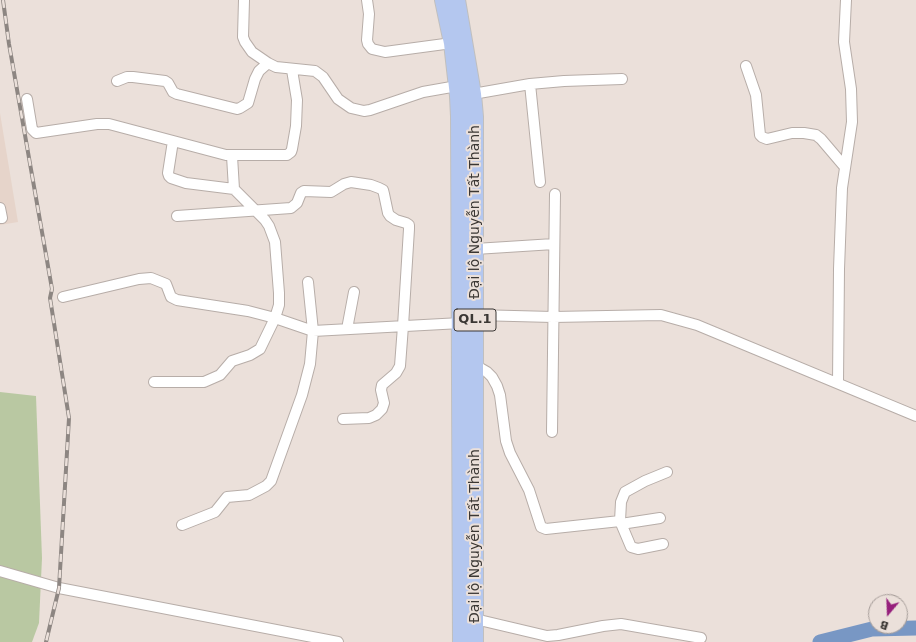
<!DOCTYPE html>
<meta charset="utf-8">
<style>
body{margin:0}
#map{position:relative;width:916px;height:642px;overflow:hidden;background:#ebe0da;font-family:"DejaVu Sans",sans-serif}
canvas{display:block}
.north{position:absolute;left:868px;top:594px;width:40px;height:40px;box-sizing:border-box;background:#ebe0da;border:1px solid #a59c98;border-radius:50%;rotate:199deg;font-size:11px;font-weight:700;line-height:16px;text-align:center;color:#3b3734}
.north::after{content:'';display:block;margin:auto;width:14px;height:18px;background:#96207c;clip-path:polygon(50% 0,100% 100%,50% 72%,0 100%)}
</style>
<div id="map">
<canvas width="916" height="642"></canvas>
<div class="north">B</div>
</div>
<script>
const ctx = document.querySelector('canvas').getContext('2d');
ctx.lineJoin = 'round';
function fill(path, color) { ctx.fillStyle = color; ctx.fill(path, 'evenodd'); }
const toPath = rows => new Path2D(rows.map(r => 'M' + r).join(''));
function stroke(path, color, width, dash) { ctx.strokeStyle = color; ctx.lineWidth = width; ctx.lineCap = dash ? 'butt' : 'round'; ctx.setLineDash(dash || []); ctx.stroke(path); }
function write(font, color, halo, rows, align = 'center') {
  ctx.font = font + ' "DejaVu Sans",sans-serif'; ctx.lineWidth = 4; ctx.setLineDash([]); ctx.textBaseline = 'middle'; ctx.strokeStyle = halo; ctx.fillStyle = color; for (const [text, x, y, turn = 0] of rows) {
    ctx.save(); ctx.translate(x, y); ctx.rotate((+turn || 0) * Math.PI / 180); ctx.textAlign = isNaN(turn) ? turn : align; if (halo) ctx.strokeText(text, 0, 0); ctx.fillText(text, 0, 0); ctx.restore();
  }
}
fill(toPath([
 [0,113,18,222,0,225]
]), '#e6d4ca');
fill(toPath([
 [0,392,36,396,42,558,39,623,32,642,0,642]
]), '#b9c8a2');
stroke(toPath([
 [820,642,872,629,916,628]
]), '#7897c4', 15);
const street = toPath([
 [244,0,243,37,245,42,252,52,268,63,276,67,315,71,323,77,338,99,351,108,364,111,370,110,423,92,457,86],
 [367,0,369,14,367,40,368,44,372,49,385,52,452,43],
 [746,66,756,95,760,135,762,137,767,139,792,133,804,133,816,135,821,139,844,166],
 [117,81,127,77,133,77,165,81,168,83,173,92,177,94,237,109,240,108,248,103,255,79,259,71,268,63],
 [530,84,540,182],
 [473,94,530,84,564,81,622,79],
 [27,99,32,129,36,133,97,124,109,124,226,155,287,155,291,152,292,149,296,126,297,100,292,70],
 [173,141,168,173,169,176,171,178,186,183,234,189],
 [0,208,2,218,0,218],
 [177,216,291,208,297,203,301,193,304,191,331,192,344,184,351,182,371,185,379,188,383,190,384,194,388,213,390,216,396,220,406,223,409,225,409,229,403,326,400,366,396,373,382,385,381,390,384,403,382,409,376,415,369,418,343,419],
 [475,249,554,244],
 [63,297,139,279,151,278,166,284,171,297,177,300,248,311,275,318,313,331,461,323],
 [475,315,553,317,661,315,697,325,916,416],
 [347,329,354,292],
 [475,365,487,372,492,377,497,386,500,395,506,441,510,453,529,490,541,527,546,529,620,521],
 [154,382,204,382,220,375,232,361,250,355,260,349,275,318,279,305,279,293,275,242,269,226,265,220,234,189,232,156],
 [838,383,839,269,842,188,852,122,851,89,844,42,846,0],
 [552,432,555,194],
 [621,524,660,518],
 [182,525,215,512,227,497,249,495,266,486,271,481,302,395,310,364,313,331,308,282],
 [663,544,638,549,631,547,620,521,621,502,625,492,645,481,667,472],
 [0,571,59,588,338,642],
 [475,619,547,636,558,635,603,626,621,624,701,638]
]);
const primary = toPath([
 [443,0,452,43,458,96,459,116,461,642],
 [457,0,473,94,475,117,475,642]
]);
stroke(street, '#b7ada8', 12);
stroke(primary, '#c0bfbe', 18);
stroke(street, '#fff', 10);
stroke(primary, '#b4c7ef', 16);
const rail = toPath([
 [3,0,9,44,52,289,50,298,69,418,59,588,46,642]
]);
stroke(rail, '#8d8682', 4);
stroke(rail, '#ebe0da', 2.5, [8]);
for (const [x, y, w] of [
 [475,320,42]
]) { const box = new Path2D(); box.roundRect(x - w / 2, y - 11, w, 22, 3); ctx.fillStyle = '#ebe0da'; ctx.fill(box); stroke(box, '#3b3734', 1); }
write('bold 13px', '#3b3734', null, [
 ["QL.1",475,320]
]);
write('14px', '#3b3734', '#ebe0da', [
 ["Đại lộ Nguyễn Tất Thành",475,212,-90],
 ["Đại lộ Nguyễn Tất Thành",475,536,-90]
]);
</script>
